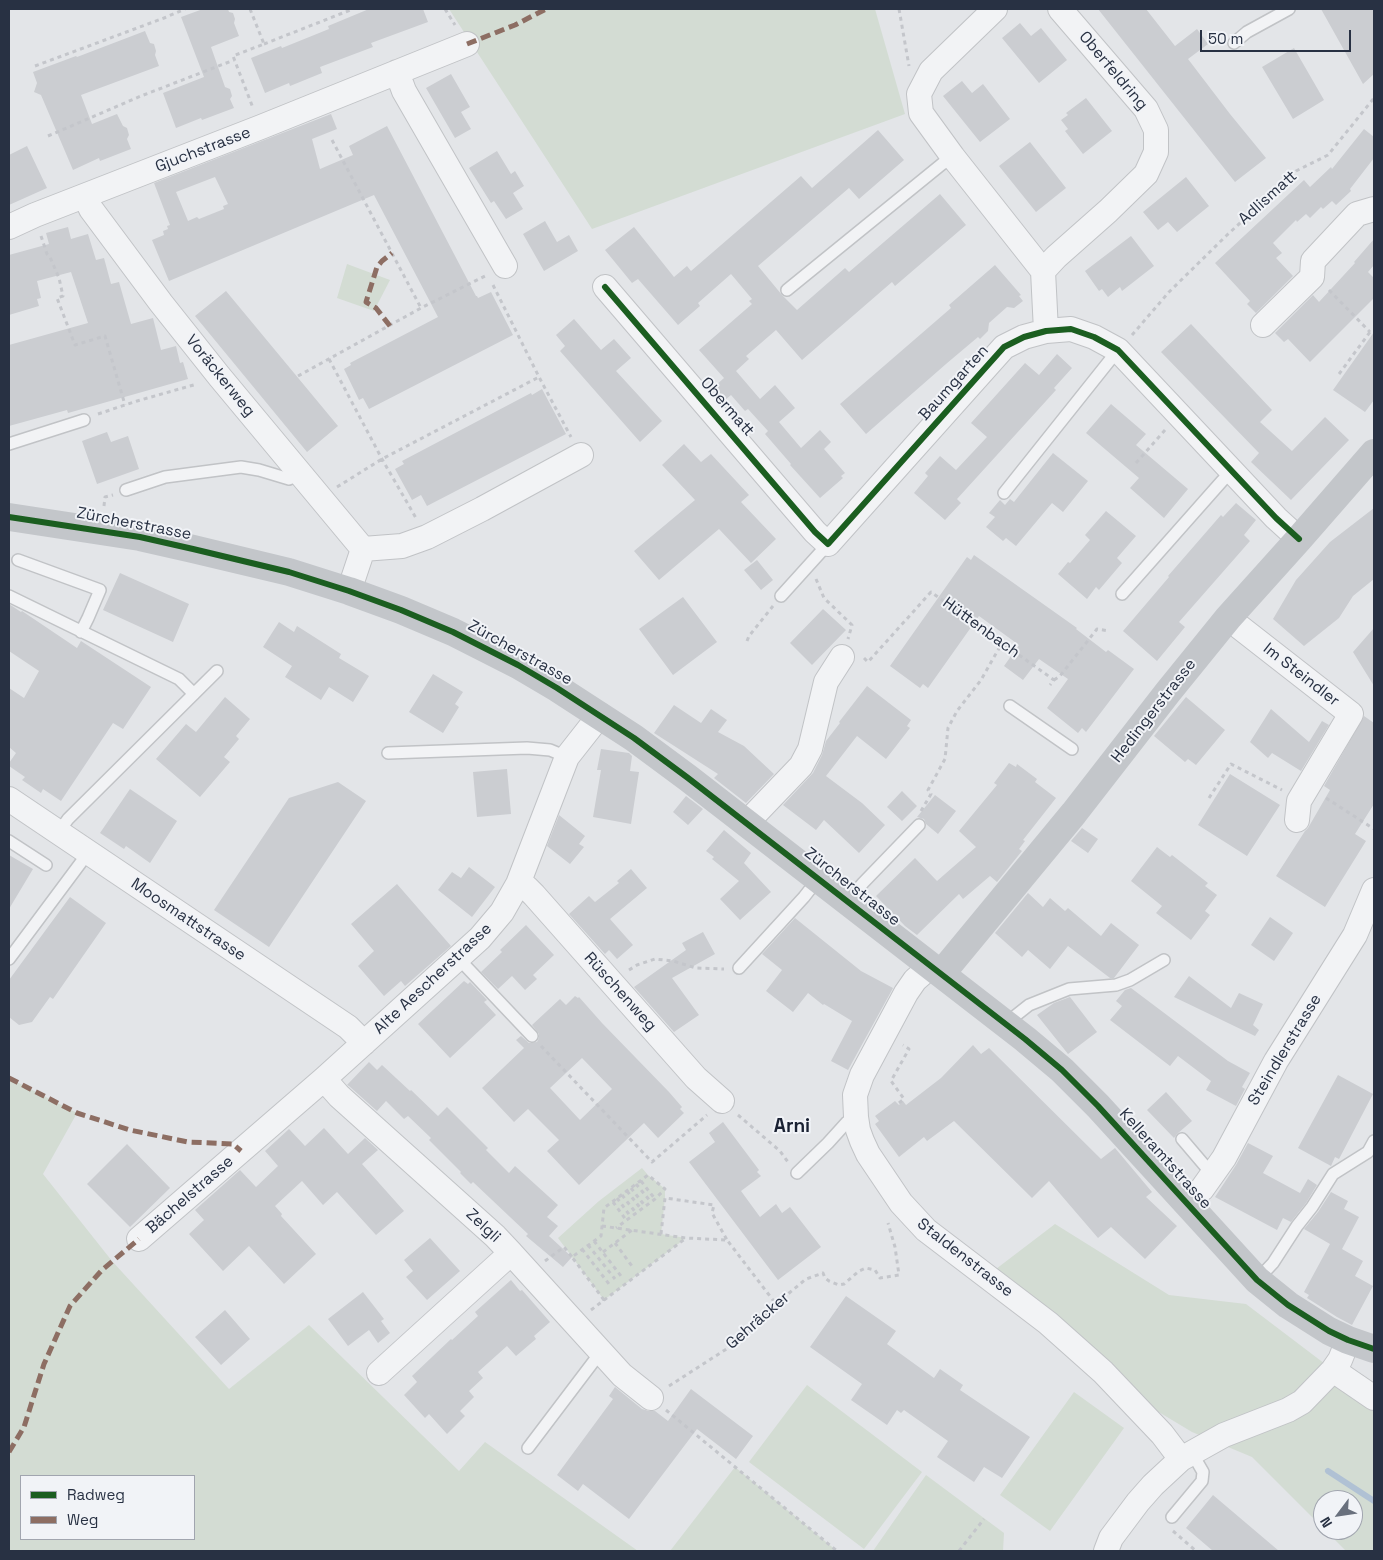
<!DOCTYPE html>
<meta charset="utf-8">
<style>
body{margin:0}
#map{position:relative;width:1383px;height:1560px;overflow:hidden;background:#e3e5e8;font-family:"Space Grotesk",sans-serif}
canvas{display:block}
.frame{position:absolute;inset:0;border:10px solid #283143;pointer-events:none}
.legend{position:absolute;left:20px;top:1475px;width:175px;height:65px;box-sizing:border-box;background:#f1f3f7;border:1px solid #a1a5af;margin:0;padding:6px 9px;list-style:none;font-size:15px;color:#283143}
.legend li{display:flex;align-items:center;gap:10px;height:25px}
.legend b{width:25px;border:1px solid #a1a5af}
.north{position:absolute;left:1313px;top:1490px;width:50px;height:50px;box-sizing:border-box;background:#f1f3f7;border:1px solid #a1a5af;border-radius:50%;rotate:239deg;font-size:14px;font-weight:700;line-height:20px;text-align:center;color:#283143}
.north::after{content:'';display:block;margin:auto;width:18px;height:22px;background:#69707d;clip-path:polygon(50% 0,100% 100%,50% 72%,0 100%)}
.scale{position:absolute;left:1200px;top:30px;width:151px;height:22px;box-sizing:border-box;border:2px solid #283143;border-top:0;padding-left:6px;font-size:15px;line-height:18px;white-space:nowrap;color:#283143;-webkit-text-stroke:4px #f1f3f7;paint-order:stroke}
</style>
<div id="map">
<canvas width="1383" height="1560"></canvas>
<div class="frame"></div>
<ul class="legend">
<li><b style="height:6px;background:#1b5e20"></b>Radweg</li>
<li><b style="height:6px;background:#8d6e63"></b>Weg</li>
</ul>
<div class="north">N</div>
<div class="scale">50 m</div>
</div>
<script>
const ctx = document.querySelector('canvas').getContext('2d');
ctx.lineJoin = 'round';
function fill(path, color) { ctx.fillStyle = color; ctx.fill(path, 'evenodd'); }
const toPath = rows => new Path2D(rows.map(r => 'M' + r).join(''));
function stroke(path, color, width, dash) { ctx.strokeStyle = color; ctx.lineWidth = width; ctx.lineCap = dash ? 'butt' : 'round'; ctx.setLineDash(dash || []); ctx.stroke(path); }
function write(font, color, halo, rows, align = 'center') {
  ctx.font = font + ' "Space Grotesk",sans-serif'; ctx.lineWidth = 4; ctx.setLineDash([]); ctx.textBaseline = 'middle'; ctx.strokeStyle = halo; ctx.fillStyle = color; for (const [text, x, y, turn = 0] of rows) {
    ctx.save(); ctx.translate(x, y); ctx.rotate((+turn || 0) * Math.PI / 180); ctx.textAlign = isNaN(turn) ? turn : align; if (halo) ctx.strokeText(text, 0, 0); ctx.fillText(text, 0, 0); ctx.restore();
  }
}
fill(toPath([
 [449,9,875,9,905,114,592,229],
 [347,264,390,280,374,311,337,298],
 [9,1078,77,1113,43,1174,112,1261,229,1389,309,1325,459,1471,485,1442,638,1551,9,1551],
 [21,1476,194,1476,194,1539,21,1539],
 [642,1168,648,1175,665,1189,665,1198,661,1234,686,1238,604,1300,558,1238,599,1201],
 [1055,1224,1169,1295,1246,1304,1333,1370,1374,1398,1374,1551,1346,1551,1325,1530,1353,1530,1353,1500,1323,1500,1323,1528,1252,1457,1192,1432,1147,1405,996,1269],
 [807,1385,922,1472,864,1549,749,1462],
 [1074,1392,1124,1428,1050,1531,1000,1495],
 [735,1467,837,1551,670,1551],
 [926,1475,1004,1533,1003,1551,873,1551]
]), '#d3dcd3');
stroke(toPath([
 [1328,1471,1374,1501]
]), '#b0c1d4', 6);
fill(toPath([
 [203,9,228,9,229,12,233,13,235,19,234,23,239,36,211,47,225,87,230,89,232,96,230,99,234,108,202,120,201,118,176,128,163,93,204,77,181,17],
 [369,9,423,9,428,22,371,43,373,47,320,67,322,73,290,86,289,83,265,93,251,58,281,46,282,48,329,29,328,26],
 [1098,9,1146,9,1175,46,1197,29,1208,44,1188,59,1230,114,1266,158,1235,182],
 [1321,9,1374,9,1374,74,1363,84],
 [1020,23,1031,36,1041,28,1067,60,1039,83,1002,38],
 [145,31,150,43,154,44,156,51,155,55,159,66,81,95,92,124,117,114,123,126,127,128,129,135,127,139,131,149,100,161,99,158,73,170,41,95,34,92,37,83,33,72,76,56,77,57],
 [1294,48,1324,100,1293,119,1262,67],
 [451,74,470,107,461,112,471,129,455,138,426,88],
 [962,81,972,93,983,84,1010,119,980,142,943,96],
 [1086,98,1112,131,1083,154,1065,131,1068,129,1061,120,1068,115,1066,113],
 [331,114,337,129,312,139,320,169,353,155,349,146,387,126,476,296,477,296,478,298,491,292,513,335,369,409,363,398,359,400,344,369,351,365,350,363,438,317,374,195,169,281,152,240,164,235,163,231,168,229,167,226,170,225,154,183],
 [215,177,228,204,223,206,224,209,199,219,197,217,188,221,176,192],
 [1364,129,1374,137,1374,158,1350,189,1351,191,1336,205,1332,201,1323,209,1321,207,1310,218,1306,214,1297,222,1296,220,1273,243,1282,253,1276,258,1293,276,1256,313,1247,304,1250,301,1215,263,1304,180,1310,187,1331,167,1332,169],
 [878,130,904,160,859,199,849,188,758,266,782,295,797,310,845,268,849,272,940,194,966,225,895,286,892,282,802,360,776,330,746,356,749,359,736,371,760,399,775,385,795,408,779,422,801,448,820,430,831,442,824,449,845,473,841,476,843,478,820,498,790,465,791,464,765,434,768,431,748,409,745,411,731,395,725,400,714,387,724,378,699,350,752,304,749,301,752,299,731,274,698,303,700,306,678,325,638,279,632,283,605,250,634,227,674,277,687,266,691,271,801,176,812,188],
 [1030,142,1066,188,1036,212,999,166],
 [27,146,47,188,9,205,9,155],
 [497,151,511,174,515,171,524,186,513,193,523,209,506,219,494,201,491,203,469,168],
 [1186,177,1209,206,1177,232,1168,222,1158,230,1143,212],
 [545,221,557,242,569,235,578,251,544,271,523,234],
 [68,227,71,239,88,234,96,260,104,258,111,284,119,282,131,324,153,318,161,350,176,346,180,363,183,362,188,379,68,413,67,410,9,426,9,345,88,323,71,272,37,281,41,298,37,299,39,306,9,315,9,255,49,244,46,233],
 [1131,236,1154,266,1122,291,1120,287,1108,297,1102,289,1099,291,1085,271],
 [1374,239,1374,265,1368,272,1374,278,1374,298,1310,362,1288,339,1284,342,1275,333,1313,295,1319,302,1355,263,1354,262],
 [995,265,1021,295,1019,296,1023,301,1014,308,1007,307,989,323,988,331,980,339,978,337,946,364,866,434,840,404,951,308,949,305],
 [226,291,338,426,307,452,195,316],
 [574,319,601,350,614,339,631,358,616,371,662,421,640,442,560,351,565,346,556,335],
 [1191,324,1272,410,1260,422,1292,451,1325,417,1349,440,1291,500,1251,462,1259,453,1161,352],
 [1374,332,1374,400,1365,412,1333,390],
 [1057,354,1072,368,1054,388,1056,390,957,499,961,503,945,520,914,493,928,476,925,473,940,456,956,470,987,437,971,423,1025,363,1039,375],
 [542,389,566,434,427,506,421,495,412,500,395,469,404,464,402,461,531,393,532,395],
 [1111,404,1146,434,1136,445,1188,489,1164,518,1130,488,1139,478,1086,433],
 [107,432,111,442,128,436,139,469,97,484,82,441],
 [684,444,701,462,711,454,749,495,741,502,776,539,751,563,719,529,659,580,634,551,695,500,662,465],
 [1053,453,1088,481,1063,512,1052,503,1016,546,1006,538,1003,541,986,527,995,517,989,513,1000,500,1005,505,1010,499,1014,502],
 [1236,503,1256,520,1244,535,1250,541,1179,622,1185,627,1157,661,1123,631,1169,577,1168,576,1221,515,1223,517],
 [1374,508,1374,579,1353,596,1339,618,1304,646,1273,619,1296,580,1330,542],
 [1106,511,1136,536,1117,558,1122,563,1099,590,1096,587,1087,599,1058,574,1068,562,1070,563,1090,540,1085,535],
 [974,555,1077,628,1076,629,1106,652,1108,650,1134,669,1086,732,1082,728,1078,733,1047,708,1068,679,1039,659,1023,680,1004,666,1019,645,979,616,928,688,923,684,920,688,890,666,967,557,971,560],
 [757,560,773,580,761,590,744,570],
 [120,573,189,604,173,642,103,610],
 [683,597,717,642,673,675,639,629],
 [9,604,21,612,22,611,77,648,81,641,151,687,123,729,113,723,61,801,43,789,41,793,22,780,25,777,9,766,9,763,16,753,9,747,9,688,24,698,39,671,9,651],
 [823,609,846,630,812,665,790,643],
 [279,622,294,632,297,626,341,654,339,658,369,676,353,702,329,687,321,700,285,677,292,666,263,647],
 [1374,628,1374,686,1353,652],
 [433,674,463,692,455,704,459,707,443,733,409,712],
 [867,686,911,720,907,726,910,728,886,759,857,736,826,776,862,803,885,825,859,853,824,820,816,830,783,805,813,773,822,755,826,741,840,723,839,722],
 [225,697,250,719,236,736,239,739,224,757,230,762,200,797,156,759,186,724,196,732],
 [1186,697,1225,730,1196,765,1188,759,1185,762,1154,736],
 [674,705,701,723,711,709,727,720,718,732,744,746,774,774,746,803,714,778,718,774,654,733],
 [1271,709,1309,742,1322,721,1329,725,1301,771,1272,753,1268,758,1250,742],
 [1364,716,1374,723,1374,804,1355,834,1366,841,1325,907,1276,876,1305,831,1308,828,1330,790,1324,786],
 [601,749,629,753,632,756,630,771,639,772,631,824,593,817,601,770,597,770],
 [1009,763,1016,767,1017,764,1037,779,1035,782,1056,798,1023,840,1025,841,1019,849,1022,851,997,882,990,876,963,899,959,894,917,935,905,926,876,896,915,858,937,881,976,847,959,831,997,785,994,783],
 [507,769,511,814,477,817,473,772],
 [1230,774,1280,805,1247,856,1198,825],
 [338,782,366,801,269,947,214,910,289,798],
 [130,789,177,821,150,863,126,846,124,849,100,833],
 [902,791,917,806,902,821,887,807],
 [935,795,956,811,938,834,926,824,924,819,917,817],
 [686,796,703,809,688,825,673,812],
 [559,815,585,836,579,844,584,847,570,864,547,846],
 [1082,828,1098,839,1088,853,1071,841],
 [724,830,751,853,744,863,771,892,740,920,720,899,739,881,712,859,714,857,706,851],
 [1157,847,1170,857,1172,855,1208,883,1205,886,1217,895,1205,911,1210,915,1191,940,1156,913,1162,906,1131,881],
 [9,855,33,869,9,909],
 [469,867,495,887,472,917,438,890,452,872,461,878],
 [631,869,647,888,610,919,633,945,617,959,609,950,605,954,569,914,589,896,595,902,619,883,617,881],
 [397,884,451,946,405,986,401,981,384,996,358,966,374,951,351,924],
 [1028,893,1043,907,1050,898,1065,911,1068,908,1101,936,1111,923,1139,945,1114,978,1110,978,1068,946,1050,969,1028,950,1022,957,995,933],
 [70,897,106,923,53,999,50,997,32,1022,19,1025,9,1017,9,980],
 [1270,917,1293,933,1274,961,1251,945],
 [795,918,861,971,893,988,848,1070,831,1061,852,1021,824,1004,823,1005,808,993,793,1012,766,991,782,970,762,954],
 [526,925,554,955,533,975,537,979,525,990,512,976,498,989,481,972,502,952,500,950],
 [703,932,715,954,672,978,699,1015,674,1032,634,987,686,950,682,943],
 [1189,976,1231,1008,1239,993,1263,1004,1253,1025,1259,1030,1255,1036,1174,997],
 [464,981,468,984,470,982,487,1000,484,1002,496,1015,450,1058,418,1024],
 [1131,988,1228,1061,1250,1073,1242,1087,1245,1089,1236,1106,1206,1090,1211,1081,1178,1056,1170,1066,1110,1020,1122,1006,1116,1001,1125,990],
 [575,996,578,998,579,997,602,1023,669,1092,682,1107,680,1109,684,1113,658,1138,644,1123,579,1185,547,1151,559,1140,528,1109,514,1122,482,1088,524,1048,516,1040,521,1036,529,1043,537,1042,539,1038,539,1034,532,1025,560,999,566,1005],
 [582,1058,612,1089,580,1120,550,1088],
 [1070,997,1097,1032,1068,1054,1037,1015,1054,1003],
 [973,1045,981,1054,989,1048,1101,1159,1115,1148,1152,1192,1146,1197,1177,1226,1145,1259,1111,1227,1098,1238,1049,1181,1032,1198,954,1121,927,1141,924,1137,899,1157,875,1124,879,1121,875,1116,895,1101,899,1105,903,1101,906,1105,941,1078],
 [369,1062,377,1070,382,1065,410,1091,411,1090,438,1116,447,1107,488,1148,486,1150,509,1173,515,1166,558,1205,547,1217,558,1226,549,1236,572,1257,563,1267,526,1236,528,1234,473,1182,471,1184,460,1173,461,1172,429,1140,431,1138,408,1116,404,1119,386,1101,377,1111,349,1086,347,1085],
 [1338,1075,1373,1094,1339,1159,1335,1157,1331,1166,1298,1148],
 [1166,1092,1192,1121,1177,1134,1174,1138,1147,1110],
 [723,1122,759,1170,757,1172,761,1176,741,1191,760,1217,776,1204,782,1213,790,1207,821,1247,778,1280,689,1162,715,1142,709,1133],
 [324,1128,348,1154,365,1138,378,1150,362,1164,404,1211,376,1235,337,1192,323,1205,302,1181,275,1206,282,1214,281,1216,316,1254,284,1284,249,1246,223,1271,189,1234,204,1220,195,1210,240,1170,256,1187,278,1166,265,1151,289,1129,305,1146],
 [1248,1143,1273,1156,1263,1173,1300,1193,1308,1179,1317,1185,1306,1203,1291,1222,1283,1218,1277,1230,1215,1197,1236,1165],
 [127,1144,170,1188,130,1227,87,1184],
 [1331,1192,1348,1201,1344,1209,1359,1217,1342,1249,1363,1261,1355,1276,1373,1286,1352,1325,1337,1317,1307,1298,1309,1295,1304,1292,1330,1244,1304,1229,1318,1212],
 [430,1238,460,1271,427,1300,406,1277,413,1271,404,1260],
 [511,1280,520,1291,522,1290,550,1322,534,1336,536,1339,516,1356,507,1346,478,1372,483,1378,469,1391,474,1397,460,1411,465,1416,447,1434,429,1414,425,1418,404,1395,417,1382,412,1376,451,1339,452,1340,478,1316,475,1312],
 [363,1292,384,1319,381,1321,390,1333,378,1343,369,1330,348,1346,328,1319],
 [846,1296,896,1331,887,1344,934,1378,940,1369,963,1385,960,1390,1030,1437,1002,1478,984,1467,974,1482,937,1457,948,1441,904,1410,901,1413,897,1410,887,1425,851,1400,862,1384,810,1347],
 [225,1310,250,1339,221,1365,195,1337],
 [615,1387,642,1409,649,1411,655,1411,668,1421,691,1389,753,1436,736,1459,697,1429,629,1519,583,1484,578,1491,557,1475,613,1399,609,1396],
 [1213,1495,1279,1551,1213,1551,1186,1528]
]), '#cbcdd1');
const lane = toPath([
 [1234,43,1247,32,1289,9],
 [787,290,942,164,953,157],
 [9,444,84,420],
 [126,490,165,477,241,467,259,470,289,479,301,474],
 [1004,493,1118,350],
 [18,560,100,590,88,618,81,632],
 [1122,594,1222,481,1232,471],
 [9,596,179,679,194,694],
 [781,596,828,544],
 [1010,706,1072,749],
 [388,753,527,748,550,750,567,757],
 [58,833,68,819,217,671],
 [9,841,46,865],
 [848,901,863,883,919,825],
 [458,958,532,1036],
 [9,959,88,853],
 [739,968,804,897,818,879],
 [1005,1024,1029,1005,1069,989,1116,985,1130,980,1164,960],
 [1182,1139,1205,1166,1214,1172],
 [797,1173,828,1143,847,1122,856,1117],
 [1257,1280,1273,1263,1297,1226,1312,1207,1333,1174,1368,1152,1374,1141],
 [528,1448,600,1353],
 [1172,1517,1202,1481,1203,1472,1192,1453]
]);
const street = toPath([
 [995,9,931,71,919,94,921,113,953,157,1043,271,1046,331],
 [397,72,404,91,505,266],
 [85,196,91,209,161,303,219,376,363,549,349,591],
 [9,227,35,215,261,127,467,44],
 [1043,271,1056,257,1108,211,1146,174,1156,152,1156,130,1146,109,1060,9],
 [605,287,815,532,828,544,1004,347,1024,337,1046,331,1071,329,1094,337,1118,350,1276,518,1299,539],
 [1263,325,1312,277,1313,261,1357,214,1374,209],
 [363,549,402,546,427,537,482,509,581,455],
 [1228,618,1351,714,1299,801,1297,820],
 [9,799,348,1027,364,1043],
 [747,824,755,814,801,766,810,749,826,682,842,657],
 [518,884,527,888,534,895,696,1078,722,1101],
 [931,966,915,980,906,993,862,1075,855,1095,856,1117,858,1130,862,1141,868,1154,901,1203,926,1230,1048,1323,1103,1372,1162,1434,1181,1459],
 [324,1079,339,1096,495,1236,511,1253,379,1373],
 [1185,1202,1202,1189,1224,1158,1276,1061,1355,935,1374,890],
 [139,1239,324,1079,480,938,502,912,518,884,567,757,600,715],
 [511,1253,622,1375,651,1398],
 [1333,1370,1374,1398],
 [1106,1551,1111,1538,1138,1502,1153,1485,1181,1459,1224,1435,1288,1410,1302,1402,1333,1370,1340,1360,1348,1340]
]);
stroke(lane, '#c1c3c6', 14);
stroke(street, '#c1c3c6', 26);
stroke(toPath([
 [250,9,264,44,233,56,253,108],
 [445,9,455,25],
 [899,9,909,66],
 [264,44,353,9],
 [35,66,164,18,185,9],
 [48,136,141,96,234,60],
 [332,140,421,308],
 [41,236,47,254,50,257,59,278,63,296,57,298,75,345,105,336,125,405],
 [493,285,539,377,571,437],
 [1329,290,1370,332],
 [1132,335,1169,292,1226,236,1296,171,1328,155,1374,98],
 [329,359,382,459,416,518],
 [1339,374,1370,332,1374,332],
 [298,376,421,308,487,275],
 [98,414,137,401,197,384],
 [1136,463,1165,430],
 [337,487,382,459,539,377],
 [104,506,105,497,113,495],
 [816,579,824,598,852,625,848,639],
 [747,641,749,636,773,606],
 [864,658,868,662,931,592,1054,680,1050,685],
 [1054,680,1060,676,1097,629,1109,631],
 [1209,798,1231,764,1282,790],
 [1326,798,1374,829],
 [921,811,931,794,928,790,945,759,948,728,957,711,981,680,1002,643],
 [629,970,637,965,655,959,673,961,696,968,724,969],
 [541,1046,652,1162,707,1115],
 [899,1103,904,1099,891,1081,909,1049,903,1045],
 [738,1115,780,1151,788,1162],
 [641,1181,655,1199],
 [636,1184,651,1202],
 [631,1188,645,1206],
 [627,1191,641,1209],
 [622,1195,636,1213],
 [617,1198,631,1217],
 [613,1202,626,1220],
 [602,1226,686,1238,727,1240,776,1304],
 [661,1234,665,1198,714,1205,712,1213,727,1240],
 [594,1241,621,1276],
 [615,1243,632,1266],
 [588,1245,615,1279],
 [582,1249,609,1284],
 [603,1252,632,1230],
 [545,1261,564,1247,572,1257],
 [604,1300,572,1257,601,1236,604,1208,648,1175,665,1189,655,1199,616,1228],
 [591,1310,686,1238],
 [669,1386,742,1339,776,1304,806,1279,823,1273,825,1278,829,1281,839,1285,844,1284,859,1271,866,1268,875,1270,880,1278,899,1275,895,1247,888,1223],
 [666,1410,837,1551],
 [1173,1531,1196,1551],
 [959,1551,984,1519]
]), '#c4c6cb', 3, [4, 4]);
stroke(lane, '#f2f3f5', 11);
stroke(street, '#f2f3f5', 24);
stroke(toPath([
 [9,517,140,537,193,549,289,572,349,591,401,610,453,632,518,665,557,688,634,738,688,778,1025,1039,1062,1070,1098,1106,1257,1280,1288,1305,1329,1331,1348,1340,1374,1349],
 [941,974,1074,813,1168,692,1228,618,1299,539,1374,453]
]), '#c3c6ca', 28);
stroke(toPath([
 [467,44,515,25,546,9],
 [390,326,376,308,366,302,377,267,382,261,392,253],
 [9,1078,77,1113,130,1130,188,1142,233,1144,241,1151],
 [9,1452,24,1427,44,1364,70,1306,102,1270,139,1239]
]), '#8d6e63', 5, [10, 5]);
stroke(toPath([
 [605,287,815,532,828,544,1004,347,1024,337,1046,331,1071,329,1094,337,1118,350,1276,518,1299,539],
 [9,517,140,537,193,549,289,572,349,591,401,610,453,632,518,665,557,688,634,738,688,778,1025,1039,1062,1070,1098,1106,1257,1280,1288,1305,1329,1331,1348,1340,1374,1349]
]), '#1b5e20', 6);
write('16px', '#283143', '#f1f3f7', [
 ["Oberfeldring",1113,71,50],
 ["Gjuchstrasse",203,150,-21],
 ["Adlismatt",1268,198,-42],
 ["Voräckerweg",220,376,51],
 ["Baumgarten",954,383,-48],
 ["Obermatt",727,407,49],
 ["Zürcherstrasse",134,524,11],
 ["Hüttenbach",981,628,36],
 ["Zürcherstrasse",520,653,29],
 ["Im Steindler",1301,675,38],
 ["Hedingerstrasse",1154,711,-52],
 ["Zürcherstrasse",852,887,38],
 ["Moosmattstrasse",188,920,34],
 ["Alte Aescherstrasse",433,979,-43],
 ["Rüschenweg",620,992,48],
 ["Steindlerstrasse",1285,1050,-59],
 ["Kelleramtstrasse",1165,1159,48],
 ["Bächelstrasse",190,1195,-41],
 ["Zelgli",483,1226,43],
 ["Staldenstrasse",965,1258,38],
 ["Gehräcker",758,1321,-41]
]);
write('bold 19px', '#1b2233', '#f1f3f7', [
 ["Arni",792,1127]
]);
</script>
